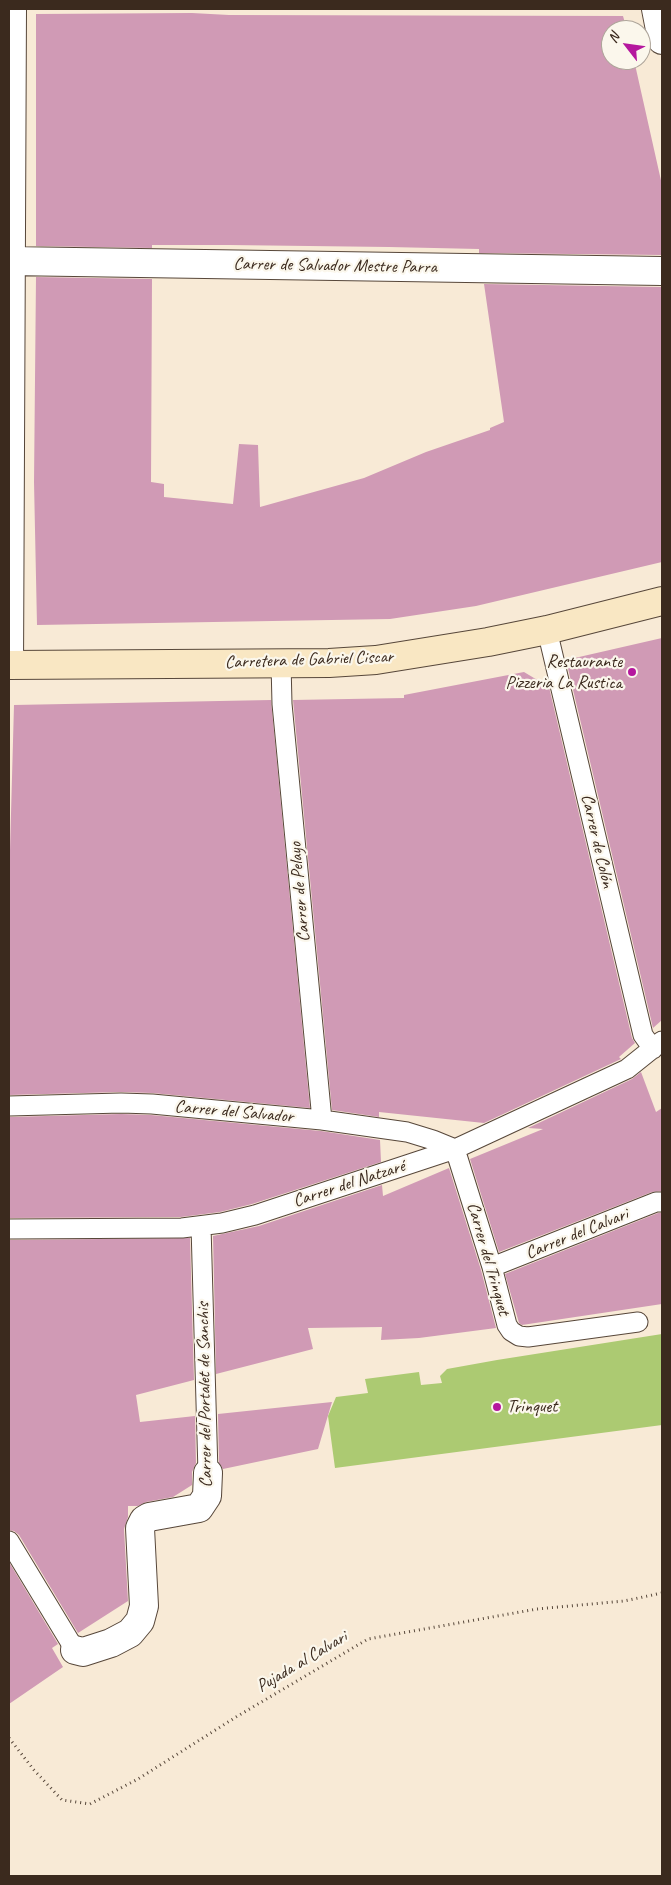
<!DOCTYPE html>
<meta charset="utf-8">
<style>
body{margin:0}
#map{position:relative;width:671px;height:1885px;overflow:hidden;background:#f8ead6;font-family:Caveat,sans-serif}
canvas{display:block}
.frame{position:absolute;inset:0;border:10px solid #3b2a1e;pointer-events:none}
.north{position:absolute;left:601px;top:20px;width:50px;height:50px;box-sizing:border-box;background:#fbf7ec;border:1px solid #aea59a;border-radius:50%;rotate:300deg;font-size:14px;font-weight:700;line-height:20px;text-align:center;color:#3b2a1e}
.north::after{content:'';display:block;margin:auto;width:18px;height:22px;background:#b5179e;clip-path:polygon(50% 0,100% 100%,50% 72%,0 100%)}
</style>
<div id="map">
<canvas width="671" height="1885"></canvas>
<div class="frame"></div>
<div class="north">N</div>
</div>
<script>
const ctx = document.querySelector('canvas').getContext('2d');
ctx.lineJoin = 'round';
function fill(path, color) { ctx.fillStyle = color; ctx.fill(path, 'evenodd'); }
const toPath = rows => new Path2D(rows.map(r => 'M' + r).join(''));
function stroke(path, color, width, dash) { ctx.strokeStyle = color; ctx.lineWidth = width; ctx.lineCap = dash ? 'butt' : 'round'; ctx.setLineDash(dash || []); ctx.stroke(path); }
function write(font, color, halo, rows, align = 'center') {
  ctx.font = font + ' Caveat,sans-serif'; ctx.lineWidth = 4.5; ctx.setLineDash([]); ctx.textBaseline = 'middle'; ctx.strokeStyle = halo; ctx.fillStyle = color; for (const [text, x, y, turn = 0] of rows) {
    ctx.save(); ctx.translate(x, y); ctx.rotate((+turn || 0) * Math.PI / 180); ctx.textAlign = isNaN(turn) ? turn : align; if (halo) ctx.strokeText(text, 0, 0); ctx.fillText(text, 0, 0); ctx.restore();
  }
}
fill(toPath([
 [662,1334,662,1425,335,1468,328,1416,336,1397,368,1393,365,1379,419,1372,421,1385,442,1383,440,1376,447,1369,497,1360]
]), '#acca72');
fill(toPath([
 [192,13,229,15,623,16,627,30,611,30,611,60,634,60,662,185,662,255,479,253,479,249,389,247,229,245,152,245,152,248,36,246,36,14],
 [36,277,152,279,151,482,164,484,164,497,233,504,239,444,258,445,260,507,364,478,426,452,490,430,490,428,504,422,484,284,662,287,662,562,476,606,390,619,37,625,34,482],
 [662,638,662,1020,653,1028,566,660],
 [524,672,549,687,632,1038,635,1043,619,1057,621,1059,484,1123,379,1112,379,1117,332,1110,293,700,404,698,404,695],
 [271,700,310,1108,152,1093,121,1092,9,1095,10,850,14,705],
 [641,1072,656,1112,662,1108,662,1191,652,1192,499,1252,470,1159,543,1129,528,1128,632,1079],
 [121,1114,151,1115,321,1131,380,1140,381,1162,252,1204,220,1212,181,1217,9,1218,9,1117],
 [449,1168,481,1270,496,1328,419,1338,381,1340,382,1327,308,1328,313,1349,216,1374,213,1236,259,1226,382,1185,383,1196],
 [658,1213,662,1213,662,1304,522,1325,519,1323,505,1274],
 [190,1238,194,1380,136,1395,140,1422,195,1416,196,1463,192,1472,192,1485,173,1497,146,1502,138,1506,128,1506,128,1517,124,1529,128,1601,78,1633,19,1535,14,1531,9,1530,9,1240],
 [332,1402,318,1449,223,1469,219,1463,218,1414],
 [9,1562,58,1644,52,1648,63,1667,9,1704]
]), '#d09ab5');
const service = toPath([
 [547,630,643,1035,653,1049],
 [281,663,282,704,322,1120],
 [9,1106,121,1103,152,1104,322,1120,407,1132,433,1140,455,1149,492,1267,507,1325,511,1331,519,1336,528,1337,638,1322],
 [201,1226,208,1473],
 [9,1229,182,1228,222,1223,255,1215,455,1149,627,1069,662,1041],
 [492,1267,656,1202,662,1202],
 [9,1541,75,1650]
]);
const pedestrian = toPath([
 [75,1650,83,1652,111,1643,130,1633,140,1621,144,1606,140,1528,144,1520,149,1517,199,1508,207,1496,208,1473]
]);
const minor = toPath([
 [9,261,662,271],
 [9,665,12,9]
]);
const tertiary = toPath([
 [656,9,662,40]
]);
const secondary = toPath([
 [9,665,329,663,376,660,488,642,547,630,662,601]
]);
stroke(service, '#57473a', 21);
stroke(pedestrian, '#57473a', 30);
stroke(minor, '#57473a', 30);
stroke(tertiary, '#57473a', 30);
stroke(secondary, '#57473a', 30);
stroke(toPath([
 [9,1738,34,1770,62,1800,90,1804,138,1779,236,1717,368,1639,537,1609,624,1601,662,1593]
]), '#57473a', 3, [1, 4]);
stroke(service, '#fff', 19);
stroke(pedestrian, '#fff', 28);
stroke(minor, '#fff', 28);
stroke(tertiary, '#fff', 28);
stroke(secondary, '#f9e7c3', 28);
for (const [x, y, r, color] of [
 [632,672,5,"#b5179e"],
 [497,1407,5,"#b5179e"]
]) { const dot = new Path2D(); dot.arc(x, y, r, 0, 2 * Math.PI); ctx.fillStyle = color; ctx.fill(dot); stroke(dot, '#fbf7ec', 2); }
write('18px', '#3b2a1e', '#fbf7ec', [
 ["Carrer de Salvador Mestre Parra",335,266,1],
 ["Carretera de Gabriel Ciscar",309,660,-2],
 ["Carrer de Colón",597,841,77],
 ["Carrer de Pelayo",300,892,-95],
 ["Carrer del Salvador",234,1112,5],
 ["Carrer del Natzaré",349,1184,-18],
 ["Carrer del Calvari",577,1234,-22],
 ["Carrer del Trinquet",488,1259,74],
 ["Carrer del Portalet de Sanchis",205,1395,-91],
 ["Pujada al Calvari",302,1662,-31]
]);
write('18px', '#3b2a1e', '#fbf7ec', [
 ["Restaurante",622,662],
 ["Pizzeria La Rustica",622,683],
 ["Trinquet",507,1407,"left"]
], 'right');
</script>
